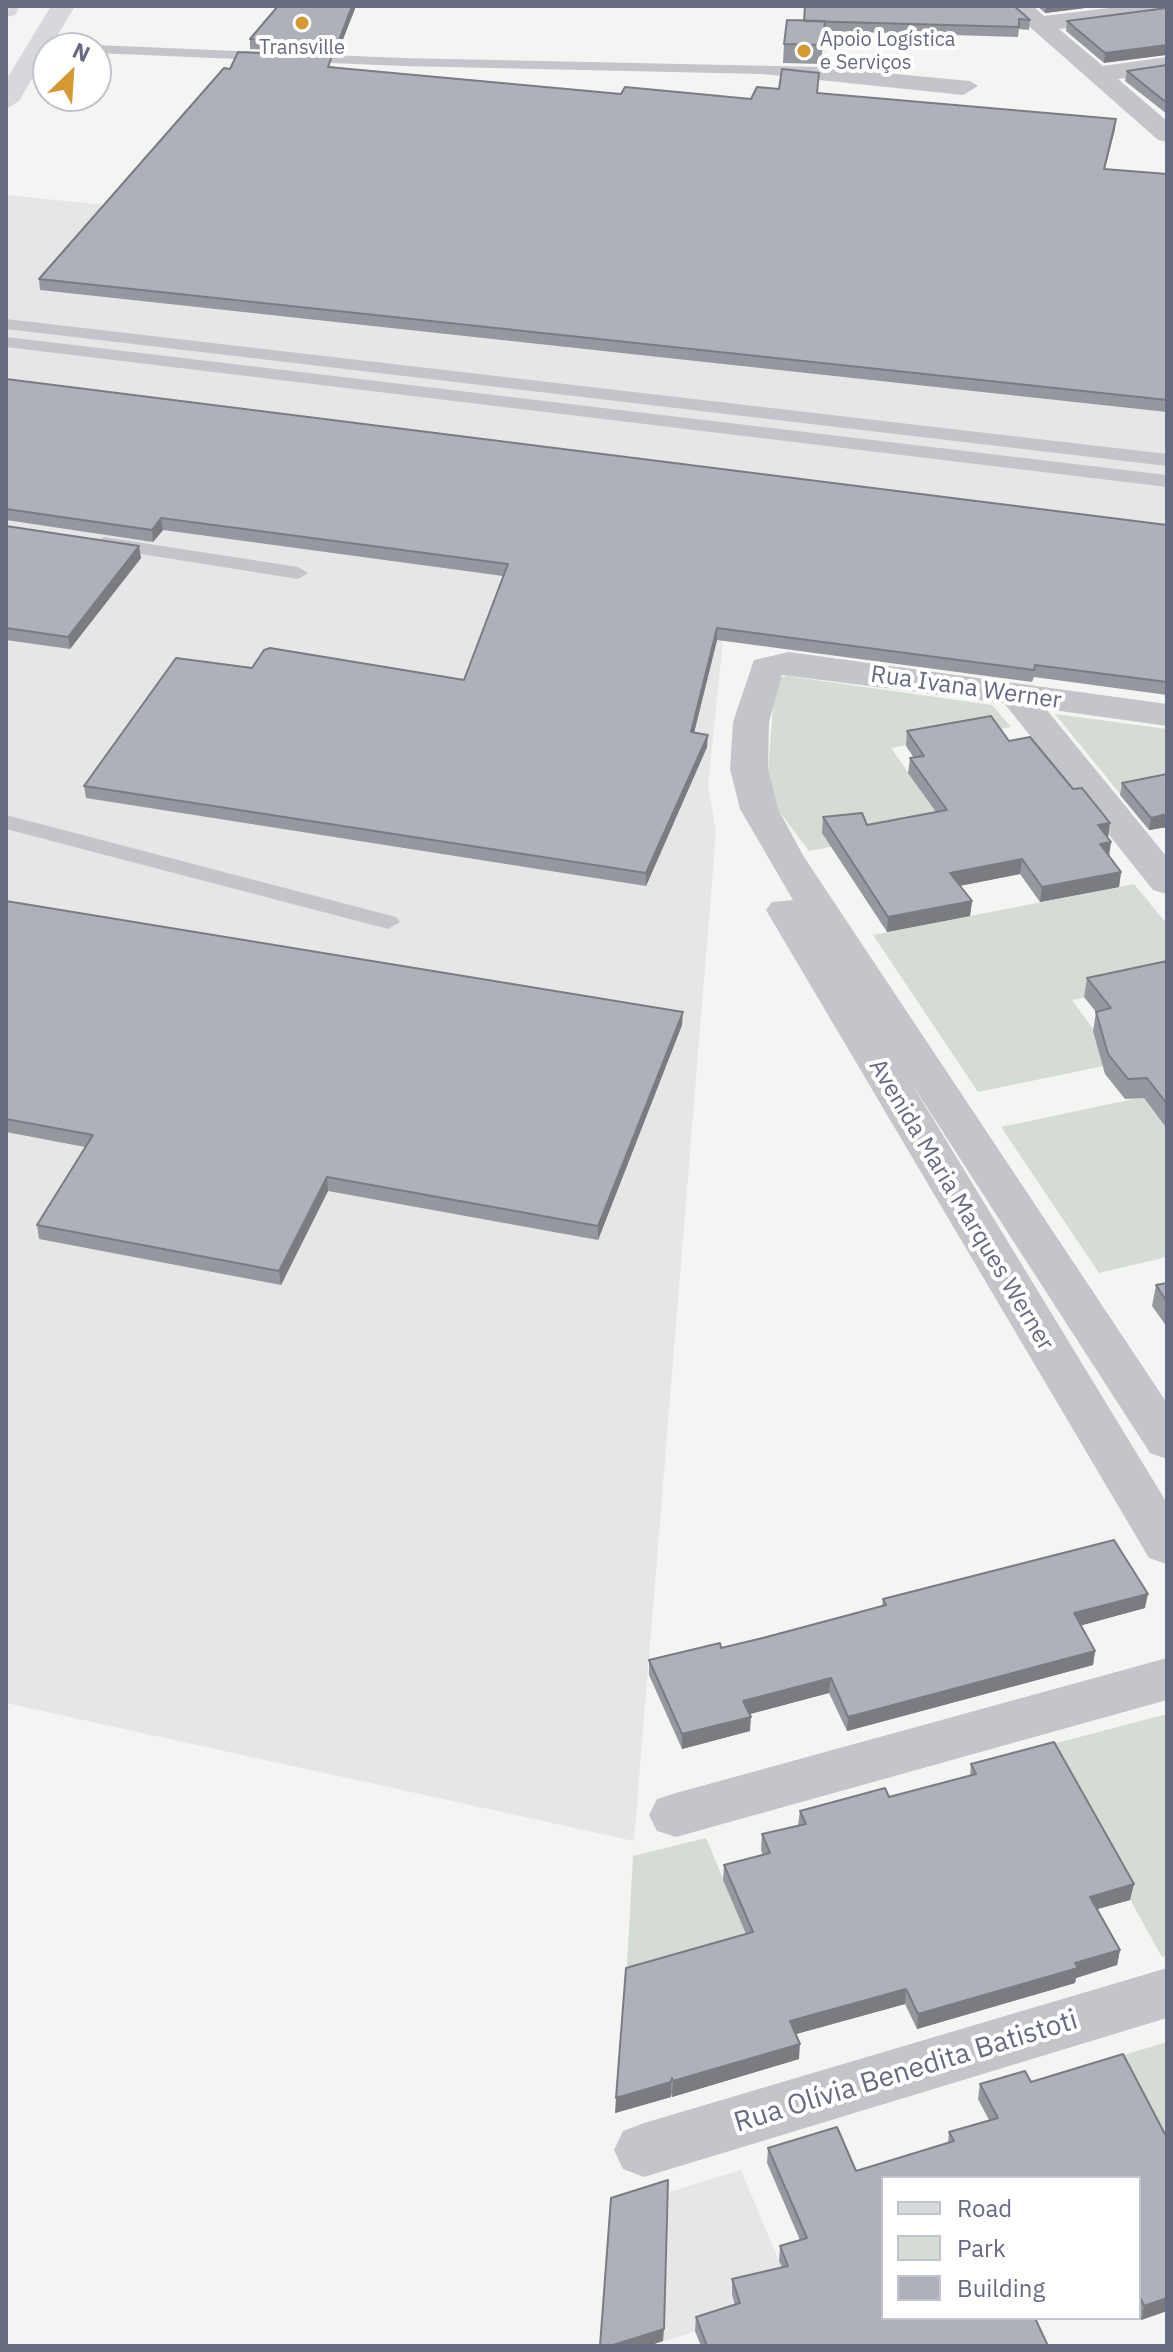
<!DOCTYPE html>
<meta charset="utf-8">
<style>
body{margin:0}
#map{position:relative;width:1173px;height:2352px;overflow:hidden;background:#f4f5f2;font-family:"IBM Plex Sans",sans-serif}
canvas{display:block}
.frame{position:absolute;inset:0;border:8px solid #666b81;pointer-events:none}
.legend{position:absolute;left:881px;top:2176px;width:260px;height:144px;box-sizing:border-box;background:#fff;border:2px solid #c2c4cd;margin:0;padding:10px 14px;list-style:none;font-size:24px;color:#666b81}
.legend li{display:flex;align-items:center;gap:16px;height:40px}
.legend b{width:40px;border:2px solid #c2c4cd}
.north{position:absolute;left:32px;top:32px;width:80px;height:80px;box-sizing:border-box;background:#fff;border:2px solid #c2c4cd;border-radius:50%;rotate:25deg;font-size:22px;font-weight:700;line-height:32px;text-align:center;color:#666b81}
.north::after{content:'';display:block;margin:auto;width:28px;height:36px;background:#d69931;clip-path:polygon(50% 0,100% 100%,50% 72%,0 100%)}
</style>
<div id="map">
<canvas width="1173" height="2352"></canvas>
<div class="frame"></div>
<ul class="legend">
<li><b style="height:10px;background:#d6d8de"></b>Road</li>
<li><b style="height:22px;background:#d4dcd4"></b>Park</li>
<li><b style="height:22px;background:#afb1ba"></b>Building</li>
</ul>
<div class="north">N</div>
</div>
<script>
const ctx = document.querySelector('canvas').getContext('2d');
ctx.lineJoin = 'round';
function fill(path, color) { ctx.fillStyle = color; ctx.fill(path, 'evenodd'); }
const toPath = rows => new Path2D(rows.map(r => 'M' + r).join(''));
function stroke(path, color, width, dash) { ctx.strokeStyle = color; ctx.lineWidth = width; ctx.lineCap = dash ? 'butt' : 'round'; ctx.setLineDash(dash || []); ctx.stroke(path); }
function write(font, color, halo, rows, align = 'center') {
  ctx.font = font + ' "IBM Plex Sans",sans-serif'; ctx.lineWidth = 8; ctx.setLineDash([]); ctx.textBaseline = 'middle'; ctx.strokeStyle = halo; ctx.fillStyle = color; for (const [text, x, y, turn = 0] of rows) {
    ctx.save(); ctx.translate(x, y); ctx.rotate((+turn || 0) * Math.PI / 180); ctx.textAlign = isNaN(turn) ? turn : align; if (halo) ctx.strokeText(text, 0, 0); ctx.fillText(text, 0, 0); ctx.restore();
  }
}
fill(toPath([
 [6,195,1167,312,1167,665,717,640,723,641,708,786,716,832,634,1841,6,1703,6,320,9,316,6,314],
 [741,2170,795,2300,649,2346,601,2346,611,2210]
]), '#e5e6e5');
fill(toPath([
 [787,676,992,705,1011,727,891,748,945,825,809,851,778,810,771,792,768,770,774,695,780,678],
 [1055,714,1167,729,1167,787,1121,795],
 [1134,884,1167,924,1167,980,1072,1000,1118,1063,978,1092,873,935],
 [1143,1097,1167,1129,1167,1257,1099,1273,1001,1127],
 [1167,1714,1167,1956,1162,1957,1045,1746],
 [706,1838,752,1948,626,1983,633,1856],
 [1167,2042,1167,2159,1114,2058]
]), '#d4dcd4');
fill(toPath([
 [39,43,73,44,80,48,34,50,34,44,39,43],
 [96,45,402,58,821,67,970,81,978,86,963,95,762,74,402,66,96,53,96,48,89,48,96,45],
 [6,319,1167,454,1167,466,6,329,6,319],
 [6,337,1167,475,1167,487,6,347,6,337],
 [104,537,298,567,308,573,298,579,97,547,94,543,104,537],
 [6,815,396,917,400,922,388,929,6,829,6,815]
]), '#c4c5ca');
fill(toPath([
 [1006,6,1033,6,1044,16,1125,6,1167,6,1167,15,1059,29,1103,66,1167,57,1167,73,1118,79,1167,121,1167,142,1158,140,1006,6],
 [789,652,1167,704,1167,726,1046,709,1167,857,1167,894,1153,890,1004,703,782,675,769,722,768,769,778,809,804,857,1167,1403,1167,1459,1150,1453,910,1081,1167,1503,1167,1564,1149,1558,766,910,772,902,793,900,740,809,730,769,733,722,754,660,789,652],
 [1167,1658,1167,1700,676,1837,657,1831,649,1815,657,1799,676,1793,1167,1658],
 [1167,1968,1167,2018,644,2177,623,2169,614,2150,623,2131,644,2123,1167,1968]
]), '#c4c5ca');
fill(toPath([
 [51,6,75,6,19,101,6,109,6,80,51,6]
]), '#d6d8de');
fill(toPath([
 [6,6,20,6,15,15,6,17,6,6]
]), '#d6d8de');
fill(toPath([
 [278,6,356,6,338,52,250,49,250,39],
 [805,6,1030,20,1029,30,1019,29,1018,37,824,31,821,64,783,63,784,44,804,21],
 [1037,6,1101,6,1045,13],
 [1167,8,1104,63,1066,31,1067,21],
 [1167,65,1167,114,1125,81,1127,71],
 [333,66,332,68,621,94,751,99,818,93,1115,129,1105,169,1167,174,1167,412,40,290,39,279,230,69],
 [6,379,1167,525,1167,695,1034,677,1032,682,717,640,694,733,707,747,646,886,86,798,84,786,252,668,464,680,503,576,163,530,153,542,6,520],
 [6,526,141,558,70,649,6,640],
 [907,731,1009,741,1108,838,1109,857,1121,872,1119,887,1040,902,1020,874,960,886,972,901,970,916,887,932,822,833,823,817,867,825,936,812,908,773,910,758,914,758,906,746],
 [1167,774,1167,827,1149,830,1120,795,1122,783],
 [6,901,682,1025,598,1240,328,1191,281,1285,39,1239,37,1225,85,1147,6,1132],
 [1167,961,1167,1129,1144,1098,1125,1099,1105,1074,1093,1031,1096,1012,1084,997,1087,978],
 [1167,1283,1167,1327,1152,1306,1156,1285],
 [883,1599,1145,1608,1081,1625,1095,1651,1093,1665,847,1731,829,1693,749,1714,750,1731,682,1749,649,1675,649,1660,721,1648,882,1606],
 [971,1764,1130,1900,1097,1909,1120,1950,1117,1965,1076,1978,1075,1983,917,2029,905,2004,796,2034,799,2059,672,2097,671,2094,671,2097,615,2113,746,1934,723,1880,724,1865,763,1855,761,1850,762,1834,798,1825,800,1811,889,1797,970,1776],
 [1031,2082,1167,2138,1167,2311,1141,2320,1139,2317,1139,2178,883,2178,1048,2346,701,2346,695,2331,696,2317,735,2305,732,2294,732,2279,782,2267,779,2261,780,2246,800,2240,767,2163,768,2148,856,2171,948,2143,949,2132,989,2120,978,2099,980,2084]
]), '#9698a0');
fill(toPath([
 [352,6,356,6,338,52,338,43],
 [1046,6,1101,6,1045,13],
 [1167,45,1167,55,1104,63,1105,53],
 [1116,119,1115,129,1102,179,1104,169],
 [161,518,163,530,153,542,152,530],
 [139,546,141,558,70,649,68,637],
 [717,628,717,640,691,745,691,732],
 [708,735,707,747,646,886,646,873],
 [1167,814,1167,827,1149,830,1151,818],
 [1110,823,1108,838,1098,825],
 [1111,842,1109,857,1100,844],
 [1022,859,1020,874,948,888,950,873],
 [1121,872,1119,887,1040,902,1042,887],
 [972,901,970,916,887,932,888,917],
 [683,1012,682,1025,598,1240,598,1226],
 [327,1177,328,1191,281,1285,279,1271],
 [1148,1594,1145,1608,1072,1628,1074,1613],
 [1095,1651,1093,1665,847,1731,848,1717],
 [831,1678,829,1693,743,1716,743,1701],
 [751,1717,750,1731,682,1749,682,1734],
 [1134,1884,1130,1900,1087,1912,1090,1897],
 [1120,1950,1117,1965,1076,1978,1075,1983,917,2029,918,2014],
 [906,1989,905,2004,789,2036,790,2021],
 [800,2044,799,2059,672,2097,673,2081],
 [671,2082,671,2097,615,2113,616,2098],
 [1167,2298,1167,2311,1141,2320,1144,2306],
 [664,2329,663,2341,649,2346,610,2346]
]), '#7a7c82');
const building = toPath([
 [278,6,352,6,338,43,250,39,278,6],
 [805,6,1014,6,1030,20,1019,19,1019,27,804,21,805,6],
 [1167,8,1167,45,1105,53,1067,21,1167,8],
 [787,20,825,21,822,45,784,44,787,20],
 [238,52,332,56,328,67,621,94,625,87,751,99,757,87,779,89,782,69,819,73,817,93,1116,119,1104,169,1167,174,1167,400,39,279,224,68,230,69,238,52],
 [1167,65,1167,103,1127,71,1167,65],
 [6,379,1167,525,1167,682,1035,665,1034,670,717,628,691,732,708,735,646,873,84,786,176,658,252,668,264,650,270,648,464,680,508,564,161,518,152,530,6,509,6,379],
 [6,526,139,546,68,637,6,628,6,526],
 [991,716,1009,741,1030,737,1073,789,1082,788,1110,823,1098,825,1111,842,1100,844,1121,872,1042,887,1022,859,950,873,972,901,888,917,823,817,862,813,867,825,947,810,910,758,924,756,907,731,991,716],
 [1167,774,1167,814,1151,818,1122,783,1167,774],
 [6,901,683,1012,598,1226,327,1177,279,1271,37,1225,93,1135,6,1119,6,901],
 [1167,961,1167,1104,1147,1078,1128,1079,1108,1054,1096,1012,1111,1008,1087,978,1167,961],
 [1167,1283,1167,1302,1156,1285,1167,1283],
 [1114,1540,1148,1594,1074,1613,1095,1651,848,1717,831,1678,743,1701,751,1717,682,1734,649,1660,720,1643,721,1648,763,1638,886,1605,883,1599,1114,1540],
 [1054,1742,1134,1884,1090,1897,1120,1950,1075,1963,1078,1968,918,2014,906,1989,790,2021,800,2044,673,2081,672,2078,671,2082,616,2098,626,1968,753,1932,724,1865,770,1853,762,1834,806,1824,800,1811,885,1788,889,1797,976,1774,971,1764,1054,1742],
 [1123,2054,1167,2138,1167,2298,1144,2306,1139,2295,1139,2178,883,2178,883,2318,1035,2318,1048,2346,707,2346,696,2317,740,2303,732,2279,788,2266,780,2246,807,2238,768,2148,837,2127,856,2171,954,2141,949,2132,998,2118,980,2084,1025,2071,1031,2082,1123,2054],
 [668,2180,664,2329,610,2346,600,2346,611,2198,668,2180]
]);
fill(building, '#afb1ba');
stroke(building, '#7a7c82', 2);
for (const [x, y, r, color] of [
 [302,23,8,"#d69931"],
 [804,51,8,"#d69931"]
]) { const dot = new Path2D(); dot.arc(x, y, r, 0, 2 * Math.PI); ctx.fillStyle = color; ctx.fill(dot); stroke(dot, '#fff', 3); }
write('20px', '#666b81', '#fff', [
 ["Apoio Logística",820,40],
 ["e Serviços",820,63],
 ["Transville",302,48,"center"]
], 'left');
write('24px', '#666b81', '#fff', [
 ["Rua Ivana Werner",966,688,8],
 ["Avenida Maria Marques Werner",961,1205,59]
]);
write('28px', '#666b81', '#fff', [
 ["Rua Olívia Benedita Batistoti",906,2072,-17]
]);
</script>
